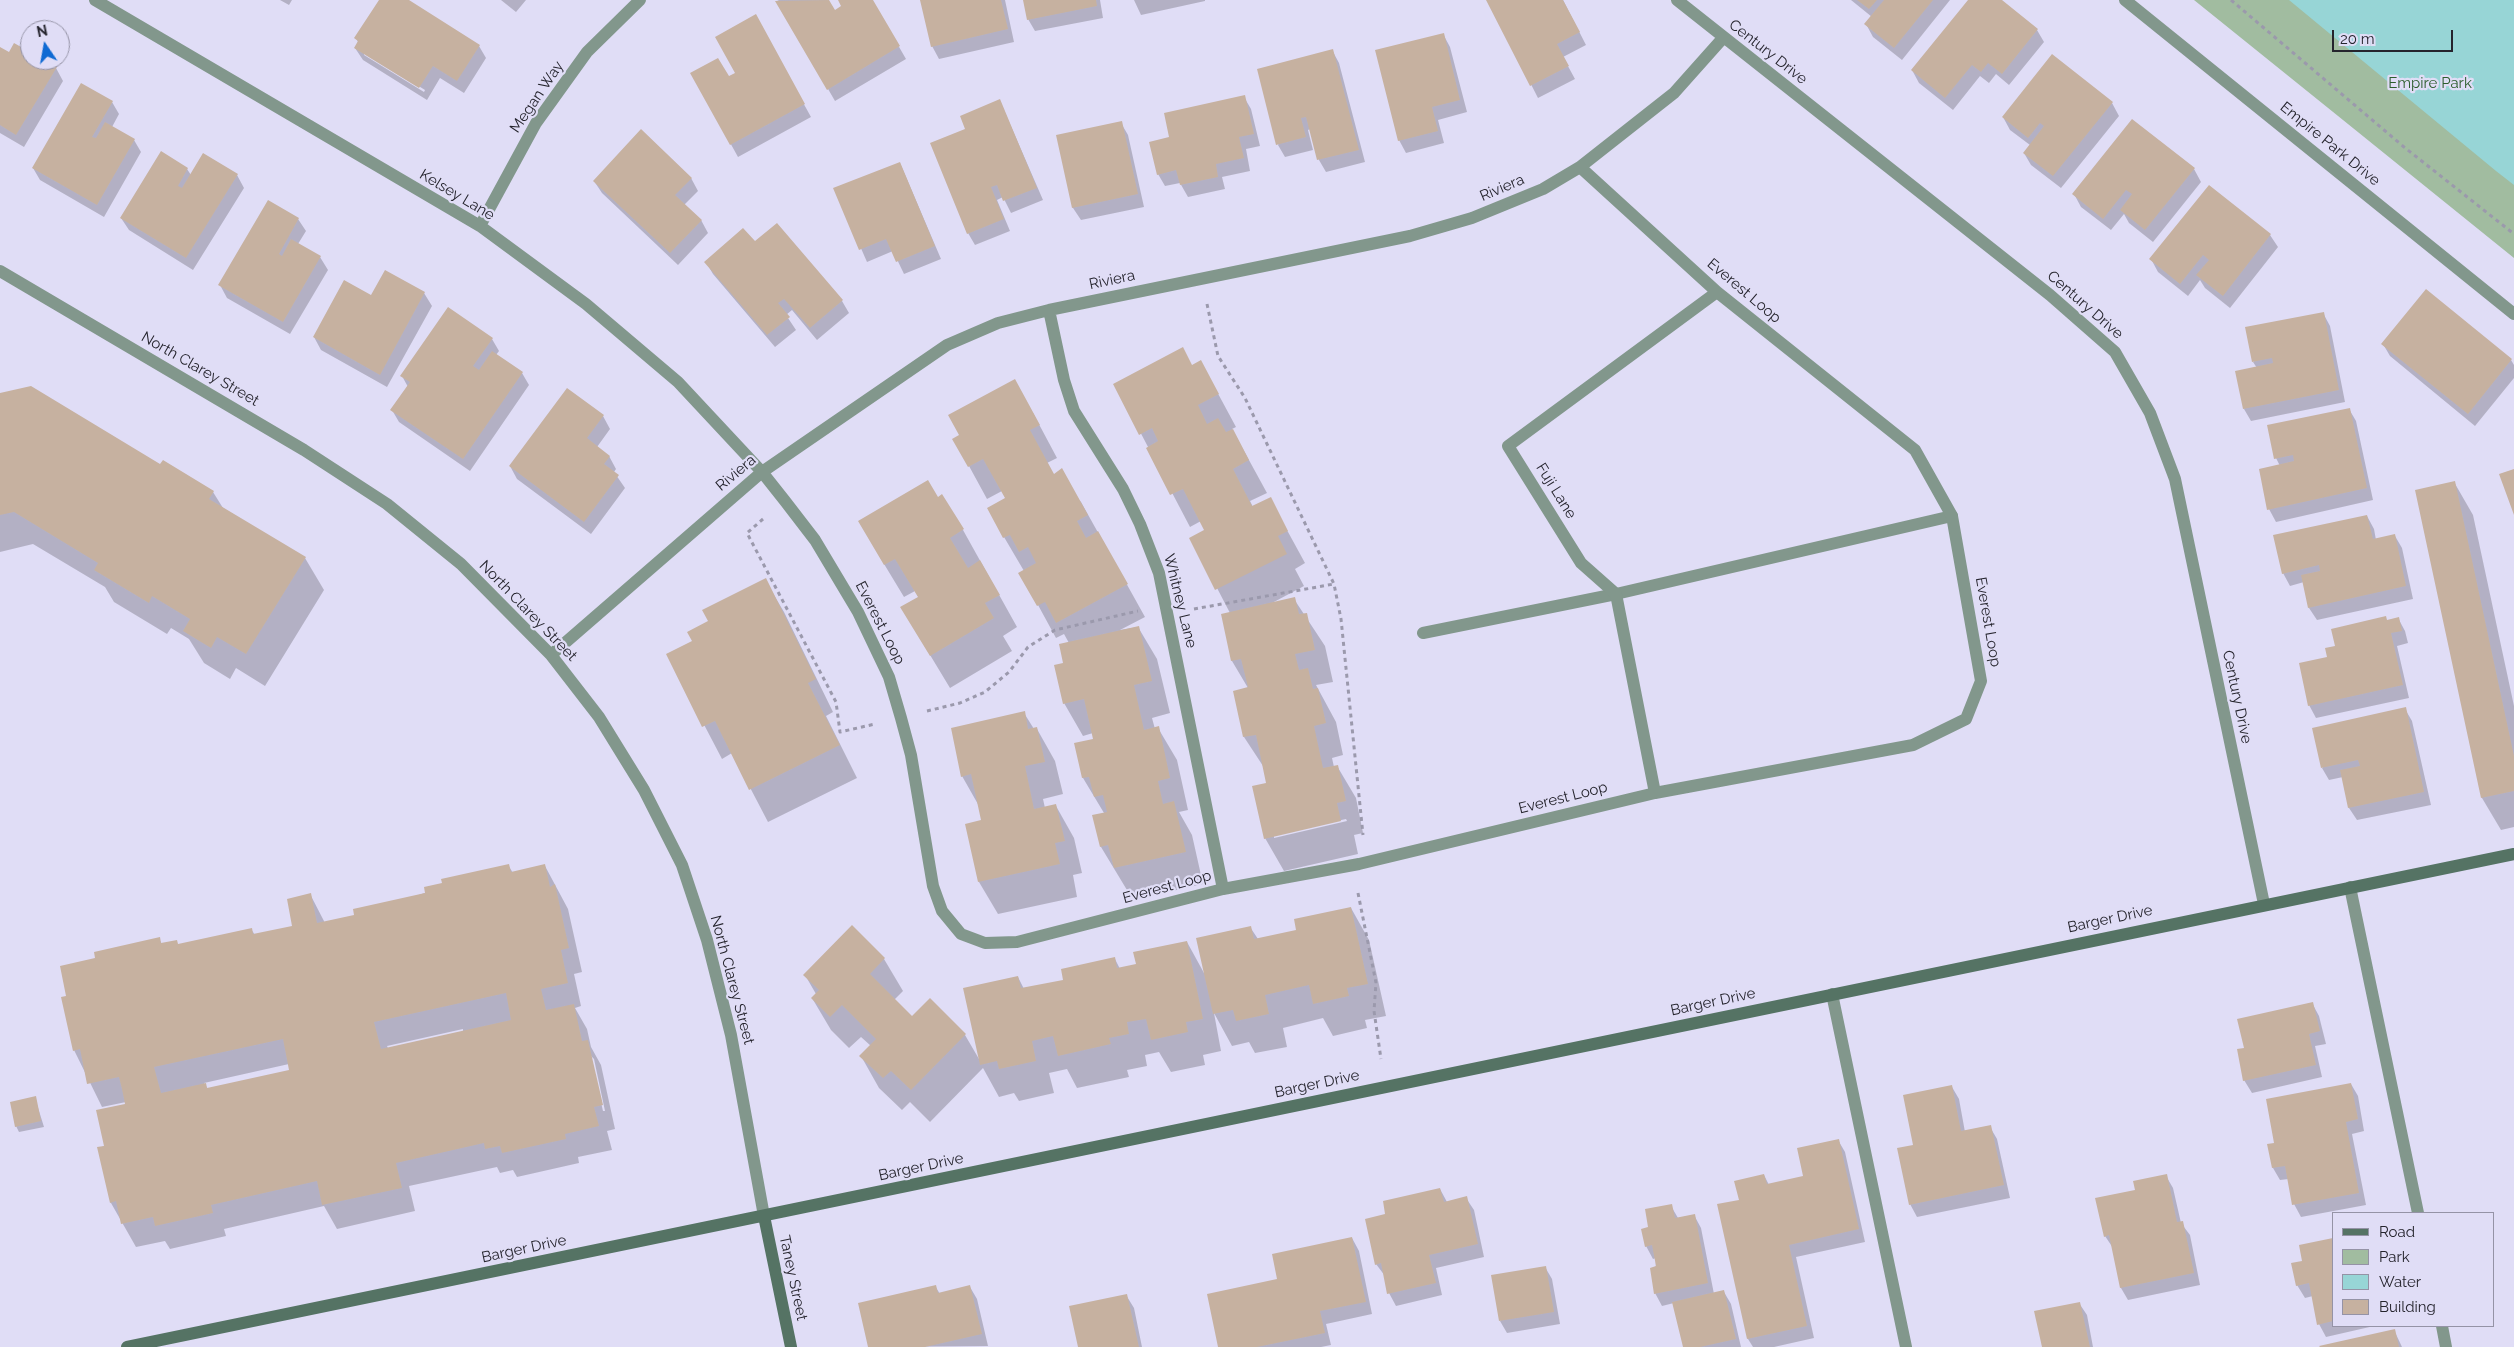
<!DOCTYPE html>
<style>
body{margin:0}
#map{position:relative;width:2514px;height:1347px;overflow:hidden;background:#e0ddf6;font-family:Raleway,sans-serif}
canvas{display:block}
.legend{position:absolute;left:2332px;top:1212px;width:162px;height:115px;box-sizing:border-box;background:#e0ddf6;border:1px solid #9593a6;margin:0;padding:6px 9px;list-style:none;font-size:15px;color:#25242d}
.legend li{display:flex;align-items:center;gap:10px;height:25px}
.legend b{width:25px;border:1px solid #9593a6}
.north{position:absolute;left:20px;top:20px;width:50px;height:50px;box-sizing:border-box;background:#e0ddf6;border:1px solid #9593a6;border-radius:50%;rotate:348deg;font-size:14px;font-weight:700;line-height:20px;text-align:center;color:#25242d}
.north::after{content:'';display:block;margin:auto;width:18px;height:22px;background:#0f6ad3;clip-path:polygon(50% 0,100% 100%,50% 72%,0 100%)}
.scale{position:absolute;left:2332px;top:30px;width:121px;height:22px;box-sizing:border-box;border:2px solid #25242d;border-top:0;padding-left:6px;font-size:15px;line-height:18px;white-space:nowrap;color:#25242d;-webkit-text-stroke:4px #e0ddf6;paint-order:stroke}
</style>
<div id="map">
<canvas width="2514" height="1347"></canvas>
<ul class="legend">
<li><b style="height:6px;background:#557364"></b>Road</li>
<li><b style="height:14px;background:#a1bca0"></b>Park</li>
<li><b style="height:14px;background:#97d5d6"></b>Water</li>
<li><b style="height:14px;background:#c6b1a0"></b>Building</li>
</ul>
<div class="north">N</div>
<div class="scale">20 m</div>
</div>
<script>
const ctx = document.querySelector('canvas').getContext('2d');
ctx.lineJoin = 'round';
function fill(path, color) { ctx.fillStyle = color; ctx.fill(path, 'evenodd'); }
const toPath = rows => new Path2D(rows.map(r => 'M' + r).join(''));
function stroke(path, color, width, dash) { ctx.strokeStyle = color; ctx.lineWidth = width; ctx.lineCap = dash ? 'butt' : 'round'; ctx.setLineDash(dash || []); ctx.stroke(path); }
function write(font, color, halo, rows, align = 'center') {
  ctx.font = font + ' Raleway,sans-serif'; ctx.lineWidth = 4.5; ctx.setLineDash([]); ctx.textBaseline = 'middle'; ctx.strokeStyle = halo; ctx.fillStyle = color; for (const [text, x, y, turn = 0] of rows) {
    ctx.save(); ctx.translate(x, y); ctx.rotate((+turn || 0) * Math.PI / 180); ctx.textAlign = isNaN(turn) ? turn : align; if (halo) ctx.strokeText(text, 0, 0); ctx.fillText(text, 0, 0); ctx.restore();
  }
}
fill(toPath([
 [2194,0,2514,0,2514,258,2343,120]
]), '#a1bca0');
fill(toPath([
 [2289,0,2514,0,2514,185,2496,171]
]), '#97d5d6');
fill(toPath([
 [280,0,292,0,289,5],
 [380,0,406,0,479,46,486,58,464,93,440,78,427,100,363,60,355,48,358,42,356,38],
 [364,52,425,90,424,92,364,55],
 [501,0,526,0,516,12],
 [779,0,827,0,834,12,843,6,839,0,872,0,906,59,835,101,777,1],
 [921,0,1005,0,1014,42,939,59,932,46],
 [1025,0,1100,0,1103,18,1035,31,1028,19],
 [1134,0,1205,0,1205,1,1141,15],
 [1488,0,1563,0,1586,45,1563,57,1575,79,1538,98],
 [1851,0,1950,0,1902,60,1873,37,1866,24,1872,17],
 [1969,0,2000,0,2037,30,2044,42,2009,85,1996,74,1989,83,1980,76,1953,110,1919,83,1912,70],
 [755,16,811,117,738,157,692,74,728,78,737,73],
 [1443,34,1450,47,1467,112,1438,120,1444,143,1406,153,1399,140],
 [0,48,9,54,30,53,30,60,42,60,56,68,63,81,24,147,0,133],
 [1332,50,1339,63,1365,162,1326,172,1319,160,1310,129,1308,130,1313,150,1285,157,1278,145],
 [1244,97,1251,109,1260,146,1246,149,1250,171,1222,177,1225,189,1188,197,1180,183,1165,186,1158,174,1170,138],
 [1000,101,1043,200,1011,213,1003,197,997,200,1010,231,975,245,968,233,967,130],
 [112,102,119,114,112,127,134,140,141,152,104,217,40,180,33,168],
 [2112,103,2119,116,2061,188,2031,165,2024,153,2030,145,2010,130,2003,117],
 [1121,123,1128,135,1144,207,1081,220,1073,208,1058,136],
 [161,153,187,169,191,175,237,175,244,188,193,270,129,230,121,218],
 [900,163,941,259,904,274,893,251,867,262,835,189],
 [2194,169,2201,182,2153,242,2129,223,2124,214,2111,230,2081,207,2074,194],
 [691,178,698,191,684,205,701,220,708,233,678,265,602,193,594,181],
 [2209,186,2270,235,2278,247,2230,308,2205,288,2200,280,2188,296,2158,272,2151,259],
 [298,219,306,231,298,244,320,257,328,270,290,334,227,298,220,285],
 [755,243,842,301,849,313,817,340,792,310,786,315,796,330,775,347,713,274,706,262],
 [385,272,424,293,432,306,387,387,321,350,314,337,372,297],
 [2426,291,2511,360,2514,365,2514,378,2475,426,2390,356,2383,344],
 [2323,313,2330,326,2345,402,2251,421,2244,409,2257,368,2253,362],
 [492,339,499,351,496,355,522,373,529,385,470,471,399,422,392,410,408,387,402,376],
 [1201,362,1236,427,1232,429,1267,493,1250,501,1253,507,1270,499,1305,563,1295,569,1304,586,1272,603,1294,599,1325,646,1333,682,1316,685,1336,722,1343,755,1332,758,1334,767,1337,766,1356,798,1363,833,1354,835,1358,854,1284,871,1265,838,1268,784,1265,769,1244,737,1248,688,1232,661,1222,615,1230,613,1191,538,1206,530,1201,521,1190,527,1115,384,1193,366],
 [1346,819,1347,821,1274,838,1274,835],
 [568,390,603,416,610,429,597,447,609,456,616,469,614,472,625,488,591,534,517,479,510,466],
 [0,394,213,492,223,508,305,558,324,590,265,686,236,668,230,679,204,663,189,639,171,628,167,634,114,602,105,587,33,544,0,552],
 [2349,409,2356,421,2373,500,2276,522,2269,509,2280,466,2276,458],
 [1033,413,1057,458,1047,463,1054,475,1081,502,1145,617,1120,630,1138,627,1157,659,1170,713,1152,718,1155,729,1158,728,1177,760,1188,810,1179,812,1192,835,1203,884,1133,900,1101,847,1104,813,1083,778,1075,744,1095,740,1093,733,1083,736,1064,703,1069,643,1064,634,1056,638,1038,605,1024,571,1004,537,1006,499,1002,491,987,499,969,466],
 [2454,482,2473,515,2514,706,2514,827,2501,830,2482,798],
 [938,498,963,530,1017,627,1003,636,1012,651,950,688,921,640,919,598,915,591,904,597,878,554],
 [2367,516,2374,529,2376,540,2395,536,2402,548,2413,599,2317,620,2309,608,2304,582,2290,586,2283,573],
 [765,580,784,612,833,712,826,716,857,778,768,822,732,753,722,759,667,654,694,642,710,622],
 [2398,618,2405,631,2408,643,2397,646,2409,698,2316,718,2309,705,2328,658,2336,647,2387,621],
 [2405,709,2412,721,2431,805,2357,820,2349,808,2343,777,2329,780,2322,768],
 [1024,713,1034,729,1037,729,1055,761,1063,794,1043,799,1045,808,1056,806,1074,838,1082,873,1073,875,1077,897,998,914,979,882,967,825,983,821,979,806,962,776],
 [508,865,513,873,545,866,568,909,582,972,574,974,581,1006,575,1008,587,1029,591,1047,601,1065,615,1129,607,1131,612,1150,578,1157,579,1163,517,1177,513,1170,500,1173,497,1167,409,1186,415,1211,337,1229,324,1206,224,1229,226,1236,170,1249,165,1241,136,1247,111,1203,98,1148,105,1146,127,1105,126,1102,102,1107,74,1050,68,997,96,959,159,939,162,944,178,946,251,929,255,935,294,927,310,894,325,923,356,916],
 [463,1029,463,1032,388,1048,387,1046],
 [590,1055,594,1059,605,1111,603,1111],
 [289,1064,291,1071,208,1089,204,1083],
 [1351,908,1369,940,1386,1016,1365,1020,1367,1028,1333,1036,1323,1018,1283,1028,1287,1047,1255,1053,1249,1042,1232,1046,1214,1013,1221,1051,1203,1055,1205,1065,1171,1072,1159,1052,1145,1055,1147,1066,1127,1070,1129,1077,1077,1088,1067,1069,1049,1073,1054,1093,1019,1101,1014,1093,999,1097,983,1068,930,1122,910,1102,902,1110,879,1088,861,1056,871,1046,861,1037,849,1048,831,1030,812,998,816,994,805,975,852,927,884,959,903,991,894,1000,912,1018,965,1035,979,1059,1018,977,1024,989,1064,981,1115,959,1120,969,1137,965,1187,942,1204,973,1250,927,1258,939,1298,931],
 [2312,1003,2319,1016,2326,1044,2315,1046,2322,1077,2252,1093,2244,1080,2246,1048],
 [2351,1084,2358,1096,2364,1131,2352,1134,2366,1205,2301,1217,2294,1204,2289,1179,2280,1180,2273,1168,2269,1145,2276,1144],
 [1952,1087,1959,1099,1965,1132,1990,1127,1997,1139,2010,1198,1917,1217,1910,1204,1915,1146],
 [35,1098,44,1127,19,1132,16,1126],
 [1838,1140,1845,1152,1865,1242,1796,1257,1814,1338,1774,1347,1753,1347,1748,1339,1719,1205,1740,1201,1764,1175,1769,1185,1804,1177],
 [2166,1176,2173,1188,2181,1223,2190,1235,2200,1285,2128,1300,2121,1288,2113,1248,2105,1236,2136,1191],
 [1440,1189,1447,1202,1466,1198,1474,1210,1484,1257,1436,1268,1442,1295,1396,1306,1389,1293,1385,1276,1376,1264,1387,1214],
 [1671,1206,1678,1218,1694,1215,1701,1228,1714,1294,1724,1292,1731,1304,1741,1347,1684,1347,1674,1303,1662,1306,1655,1293,1656,1258,1653,1259,1646,1246,1650,1228],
 [1352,1238,1359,1251,1372,1314,1326,1324,1331,1345,1321,1347,1219,1347,1278,1280],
 [2333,1239,2333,1326,2374,1326,2326,1337,2319,1324,2313,1296,2305,1298,2297,1285,2303,1262],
 [1545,1267,1552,1279,1560,1324,1507,1333,1500,1321],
 [935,1286,940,1294,970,1287,977,1299,988,1346,870,1347],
 [1126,1295,1134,1308,1142,1347,1079,1347],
 [2079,1303,2087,1315,2093,1347,2043,1347],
 [2394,1330,2402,1347,2322,1347]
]), '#0003');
fill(toPath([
 [379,0,409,0,480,45,457,81,433,66,419,88,354,48,358,41,354,38],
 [829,0,835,10,841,6,838,0,873,0,900,46,827,90,775,1],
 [920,0,1001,0,1008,29,931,47],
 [1023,0,1096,0,1097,6,1027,20],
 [1486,0,1563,0,1580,32,1557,44,1569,66,1530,86],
 [1857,0,1877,0,1869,9],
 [1884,0,1933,0,1894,48,1864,24],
 [1968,0,2002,0,2038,29,2002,74,1988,63,1981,72,1972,65,1945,98,1911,70],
 [756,14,805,104,730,145,690,73,718,58,729,76,735,73,715,37],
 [1444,33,1460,100,1432,107,1438,131,1398,141,1375,50],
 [14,43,30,52,30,60,44,60,57,67,16,135,0,125,0,47,9,52],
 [1333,49,1359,150,1317,160,1306,117,1301,118,1306,137,1276,145,1257,69],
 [2052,54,2113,102,2053,176,2023,153,2044,126,2040,123,2028,138,2002,117],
 [81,83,113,101,92,137,96,138,105,122,135,139,97,205,32,168],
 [1245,95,1254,134,1239,137,1244,158,1216,164,1218,177,1180,185,1176,170,1157,175,1149,142,1169,137,1164,113],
 [1000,99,1037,188,1003,201,997,185,991,187,1004,219,967,234,930,143,965,129,960,116],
 [2132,119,2195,168,2145,230,2120,210,2132,194,2126,190,2103,219,2072,194],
 [1122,121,1138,194,1072,208,1056,135],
 [641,129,692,178,675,195,702,220,670,253,593,181],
 [161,151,188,168,178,186,182,188,203,153,238,174,186,258,120,218],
 [900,162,935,246,896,262,886,239,859,250,833,188],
 [2209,185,2271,234,2223,296,2196,275,2209,260,2203,255,2180,284,2149,259],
 [268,200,299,218,279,254,282,256,291,239,321,256,283,322,218,285],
 [777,223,843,300,810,328,784,299,778,303,790,317,767,335,704,262,743,228,755,241],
 [385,270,425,292,380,375,313,337,344,280,371,295],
 [2426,289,2512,359,2468,414,2381,344],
 [448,307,493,338,473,366,479,370,492,351,523,372,463,459,390,410,410,382,400,376],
 [2324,312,2339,390,2243,409,2235,371,2273,363,2272,358,2252,362,2245,327],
 [1183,347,1192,365,1201,360,1219,394,1198,405,1207,424,1218,418,1226,432,1233,429,1249,460,1233,469,1252,506,1271,497,1288,531,1278,536,1287,554,1215,590,1189,538,1204,530,1183,489,1170,495,1146,448,1158,441,1152,428,1139,435,1113,384],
 [1015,379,1040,425,1030,430,1054,474,1062,468,1088,515,1077,521,1086,538,1098,531,1128,584,1056,623,1045,602,1037,606,1018,573,1036,563,1028,547,1019,552,1010,535,1003,538,987,508,1005,498,983,459,968,467,952,439,959,435,948,415],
 [31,386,160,464,163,460,214,491,209,499,306,557,246,654,217,637,211,648,183,631,190,619,152,596,149,603,94,570,98,563,14,512,0,515,0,393],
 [567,388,604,415,587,438,610,456,604,464,619,475,584,522,509,466],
 [2350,408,2367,488,2267,510,2259,469,2294,461,2293,455,2274,459,2267,425],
 [2514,469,2514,515,2499,474],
 [928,480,938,497,942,494,964,529,950,538,968,568,980,560,1000,595,985,603,994,618,930,656,900,607,918,597,895,559,884,565,858,521],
 [2455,481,2514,756,2514,791,2481,798,2415,490],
 [2367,515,2373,539,2395,534,2406,586,2308,608,2301,575,2320,571,2319,565,2282,574,2273,535],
 [766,578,816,679,808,683,840,745,749,790,715,721,702,727,666,654,692,641,687,632,708,621,702,610],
 [1295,597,1299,614,1307,613,1315,650,1295,654,1299,670,1308,668,1313,689,1318,688,1326,723,1314,726,1323,768,1338,765,1346,801,1337,803,1341,821,1264,839,1252,786,1266,783,1256,735,1243,737,1233,691,1248,687,1241,659,1231,661,1221,614],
 [2386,616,2387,620,2399,617,2402,631,2391,633,2403,685,2308,706,2299,663,2327,657,2325,648,2335,646,2331,629],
 [1139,626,1152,681,1134,685,1144,730,1159,726,1170,778,1158,781,1163,804,1174,801,1186,852,1114,868,1108,845,1100,847,1092,815,1107,812,1103,795,1094,797,1089,777,1082,778,1074,743,1093,739,1084,699,1063,704,1054,665,1063,663,1059,644],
 [2406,707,2424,792,2348,808,2340,770,2360,766,2358,760,2321,768,2312,728],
 [1025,711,1028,729,1037,727,1045,762,1025,766,1034,809,1056,804,1065,841,1055,843,1060,864,978,882,965,824,981,820,971,774,961,777,951,728],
 [509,864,511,872,545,864,550,887,555,884,569,948,561,950,568,983,541,989,546,1010,574,1004,582,1041,588,1040,603,1105,594,1107,599,1126,565,1134,566,1139,502,1153,500,1146,485,1149,484,1143,396,1163,402,1188,322,1205,317,1181,211,1205,213,1213,155,1226,153,1217,121,1224,116,1201,110,1203,97,1147,104,1146,96,1110,125,1104,122,1089,119,1077,87,1084,80,1049,73,1051,61,997,66,996,60,966,95,958,94,952,160,937,161,943,177,940,178,944,252,928,253,934,292,926,287,899,311,893,317,923,354,915,353,909,425,893,424,887,442,883,441,879],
 [506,993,511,1020,381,1049,374,1022],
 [283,1039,289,1070,207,1088,206,1083,161,1093,154,1067],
 [1351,907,1368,984,1347,988,1349,996,1313,1004,1309,985,1265,995,1269,1014,1236,1021,1233,1010,1213,1014,1196,938,1251,926,1254,939,1296,930,1294,919],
 [852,925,885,958,870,974,912,1016,930,998,966,1034,911,1090,891,1071,883,1078,859,1056,876,1039,842,1005,830,1017,811,998,819,990,803,975],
 [1187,941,1203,1019,1186,1022,1188,1032,1151,1040,1146,1019,1127,1022,1129,1034,1109,1038,1111,1044,1058,1056,1053,1036,1032,1041,1036,1061,999,1069,997,1061,980,1065,963,988,1018,976,1021,988,1063,980,1061,969,1115,957,1117,968,1136,964,1133,952],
 [2313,1002,2320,1031,2309,1034,2316,1065,2243,1081,2237,1049,2244,1048,2237,1019],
 [2351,1083,2358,1119,2346,1122,2359,1193,2292,1205,2285,1166,2272,1168,2267,1144,2274,1143,2266,1099],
 [1952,1085,1961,1131,1991,1125,2004,1185,1909,1205,1897,1148,1913,1145,1903,1095],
 [36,1096,41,1121,15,1127,10,1102],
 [1839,1139,1859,1229,1789,1245,1807,1326,1747,1339,1717,1204,1739,1200,1734,1181,1764,1174,1767,1184,1803,1176,1797,1148],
 [2167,1174,2177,1222,2183,1221,2194,1273,2120,1288,2109,1235,2104,1237,2095,1198,2135,1190,2133,1181],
 [1440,1188,1444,1202,1467,1196,1478,1244,1429,1255,1436,1283,1387,1294,1381,1263,1375,1265,1365,1219,1385,1214,1383,1201],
 [1672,1204,1675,1218,1695,1214,1708,1283,1654,1294,1650,1268,1656,1266,1652,1245,1645,1247,1641,1229,1648,1227,1645,1209],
 [1352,1237,1366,1302,1320,1311,1325,1333,1257,1347,1218,1347,1207,1294,1277,1279,1272,1254],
 [2333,1238,2333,1321,2317,1325,2309,1283,2296,1286,2291,1263,2302,1261,2299,1245],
 [1546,1266,1554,1312,1499,1321,1491,1275],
 [936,1285,938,1293,970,1285,982,1334,925,1347,868,1347,858,1303],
 [1724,1290,1736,1339,1700,1347,1683,1347,1672,1302],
 [1127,1294,1139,1347,1078,1347,1069,1306],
 [2080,1302,2090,1347,2042,1347,2034,1311],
 [2395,1329,2399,1347,2320,1347,2319,1346]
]), '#c6b1a0');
stroke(toPath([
 [2231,0,2404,147,2514,234],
 [1207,304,1218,356,1245,398,1334,584,1341,619,1363,835],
 [763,519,747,533,836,702,840,732,875,724],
 [1194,609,1334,584],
 [927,711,960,703,985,692,1009,672,1028,647,1055,630,1138,611],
 [1358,893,1376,983,1374,1011,1381,1059]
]), '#9b99ac', 3, [4, 4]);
stroke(toPath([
 [1423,633,1616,594,1952,516],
 [2350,887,2418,1213],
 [1832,994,1906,1347],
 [2442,1326,2446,1347]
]), '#82978c', 12);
stroke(toPath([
 [95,0,480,226,586,304,678,382,762,472,785,501,815,540,858,612,889,677,901,718,911,755,933,886,942,911,961,934,985,943,1017,942,1223,889,1359,864,1655,793,1913,745,1966,719,1981,681,1952,516,1915,450,1717,292,1580,167],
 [1677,0,2050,295,2115,352,2150,413,2175,479,2264,904],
 [2125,0,2514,314],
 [480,226,536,123,587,52,640,0],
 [0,271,304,450,387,504,461,564,551,655,599,717,644,790,682,865,707,940,731,1035,764,1216],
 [1049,310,1064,380,1074,411,1123,489,1140,524,1159,573,1223,889],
 [551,655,762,472,947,345,998,323,1049,310,1410,236,1472,218,1543,189,1580,167,1674,93,1723,38],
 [1655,793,1616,594,1581,563,1508,446,1717,292]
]), '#82978c', 12);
stroke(toPath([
 [764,1216,791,1347],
 [127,1347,2514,854]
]), '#557364', 12);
write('15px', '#25242d', '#e0ddf6', [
 ["Century Drive",1768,52,38],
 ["Megan Way",537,97,-56],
 ["Empire Park Drive",2330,144,39],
 ["Riviera",1502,188,-23],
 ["Kelsey Lane",457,195,31],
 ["Riviera",1112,280,-12],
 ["Everest Loop",1744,291,40],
 ["Century Drive",2085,305,41],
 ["North Clarey Street",200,369,30],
 ["Riviera",736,473,-40],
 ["Fuji Lane",1556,491,58],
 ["Whitney Lane",1180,601,76],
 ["North Clarey Street",528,611,46],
 ["Everest Loop",1988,622,80],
 ["Everest Loop",880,623,63],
 ["Century Drive",2237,697,78],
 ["Everest Loop",1563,798,-14],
 ["Everest Loop",1167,887,-15],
 ["Barger Drive",2110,919,-12],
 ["North Clarey Street",732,980,75],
 ["Barger Drive",1713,1002,-12],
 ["Barger Drive",1317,1084,-12],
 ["Barger Drive",921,1167,-12],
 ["Barger Drive",524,1249,-12],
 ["Taney Street",793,1278,78]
]);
write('15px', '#2c5d2d', '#e0ddf6', [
 ["Empire Park",2430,83]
]);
</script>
